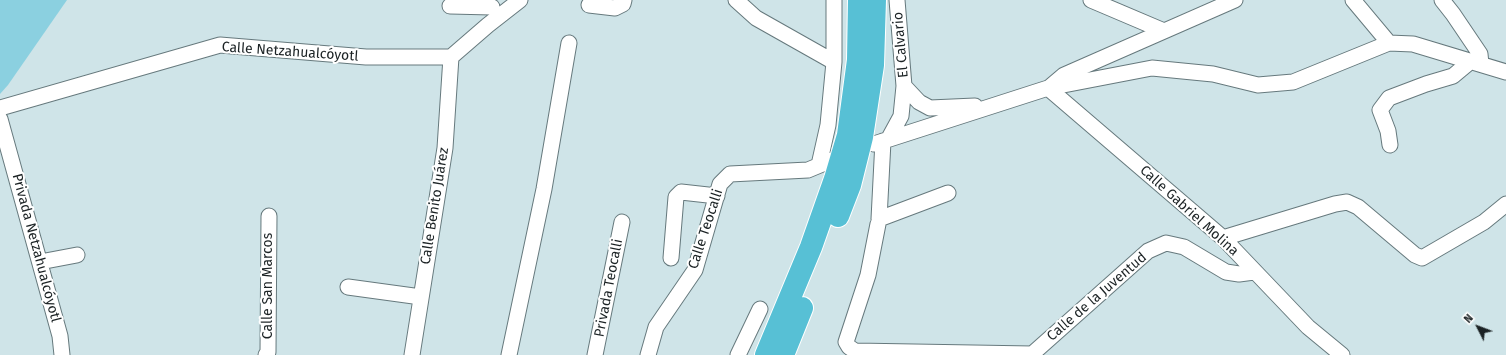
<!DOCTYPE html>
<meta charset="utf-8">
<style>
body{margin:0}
#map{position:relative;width:1506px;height:355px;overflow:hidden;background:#cfe4e8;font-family:"Fira Sans",sans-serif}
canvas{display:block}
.north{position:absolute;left:1458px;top:307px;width:40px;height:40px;-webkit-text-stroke:3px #fff;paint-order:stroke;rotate:312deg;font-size:11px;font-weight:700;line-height:16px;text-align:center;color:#1b2224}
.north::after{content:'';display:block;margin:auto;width:14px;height:18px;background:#1b2224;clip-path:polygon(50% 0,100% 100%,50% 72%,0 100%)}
</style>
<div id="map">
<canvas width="1506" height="355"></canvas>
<div class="north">N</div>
</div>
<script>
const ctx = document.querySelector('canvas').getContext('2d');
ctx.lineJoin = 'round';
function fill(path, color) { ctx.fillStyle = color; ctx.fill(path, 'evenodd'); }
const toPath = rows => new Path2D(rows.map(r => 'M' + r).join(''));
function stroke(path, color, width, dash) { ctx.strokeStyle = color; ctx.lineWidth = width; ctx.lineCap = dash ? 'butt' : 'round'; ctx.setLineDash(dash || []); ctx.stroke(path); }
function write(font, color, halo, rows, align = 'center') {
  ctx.font = font + ' "Fira Sans",sans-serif'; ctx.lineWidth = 4; ctx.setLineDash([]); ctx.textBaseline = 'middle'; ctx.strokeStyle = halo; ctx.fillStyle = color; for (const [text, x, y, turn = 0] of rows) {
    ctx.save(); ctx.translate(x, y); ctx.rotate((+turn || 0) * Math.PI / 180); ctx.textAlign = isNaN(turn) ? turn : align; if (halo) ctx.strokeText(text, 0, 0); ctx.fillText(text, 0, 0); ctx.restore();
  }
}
fill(toPath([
 [0,0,67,0,8,85,0,94]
]), '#8bd0e0');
const minor = toPath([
 [736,0,756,18,834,62],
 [897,0,904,86,919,102,930,108,975,106],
 [1091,0,1164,31],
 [1353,0,1389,43],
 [1442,0,1453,14,1480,54,1481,64],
 [589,5,615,8,623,4,624,0],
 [450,6,492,7],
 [1051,86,1064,75,1235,0],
 [1048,88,1223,238,1308,327,1342,355],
 [0,108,220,45,366,57,451,57,488,25,520,0],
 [0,119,60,336,62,355],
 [889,138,901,116,904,86],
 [883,141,879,219,948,193],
 [874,144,1048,88,1152,68,1213,74,1258,85,1293,82,1389,43,1413,44,1506,72],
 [1390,145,1388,131,1380,110,1389,98,1426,84,1453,76,1471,61],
 [819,165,828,125,834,62,834,0],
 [878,224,868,275,846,342,849,347,855,351,1032,354],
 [1223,238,1335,204,1347,202,1358,207,1415,255,1422,258,1484,222,1506,204],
 [671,258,676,197,681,192,717,196],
 [40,262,77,255],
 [348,287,421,297],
 [266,355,268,352,269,216],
 [412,355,445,148,451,57],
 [509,355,544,189,569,43],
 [595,355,622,222],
 [648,355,656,327,695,270,720,184,730,174,808,170,832,160],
 [738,355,760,309],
 [1031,355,1148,251,1166,243,1184,247,1226,272,1239,274,1254,272]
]);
const highway = toPath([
 [838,216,850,185,862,137,873,65,875,0],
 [766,355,811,247,835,179,848,135,858,60,859,0],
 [783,355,802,308]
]);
stroke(minor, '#66797d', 17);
stroke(highway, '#fff', 24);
stroke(minor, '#fff', 15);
stroke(highway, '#57c0d5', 22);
write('14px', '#1b2224', '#fff', [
 ["El Calvario",901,45,-95],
 ["Calle Netzahualcóyotl",290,52,4],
 ["Calle Benito Juárez",435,206,-81],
 ["Calle Gabriel Molina",1189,211,42],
 ["Calle Teocalli",706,229,-72],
 ["Privada Netzahualcóyotl",36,248,75],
 ["Calle San Marcos",268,286,-90],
 ["Privada Teocalli",609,288,-79],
 ["Calle de la Juventud",1097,297,-41]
]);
</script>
